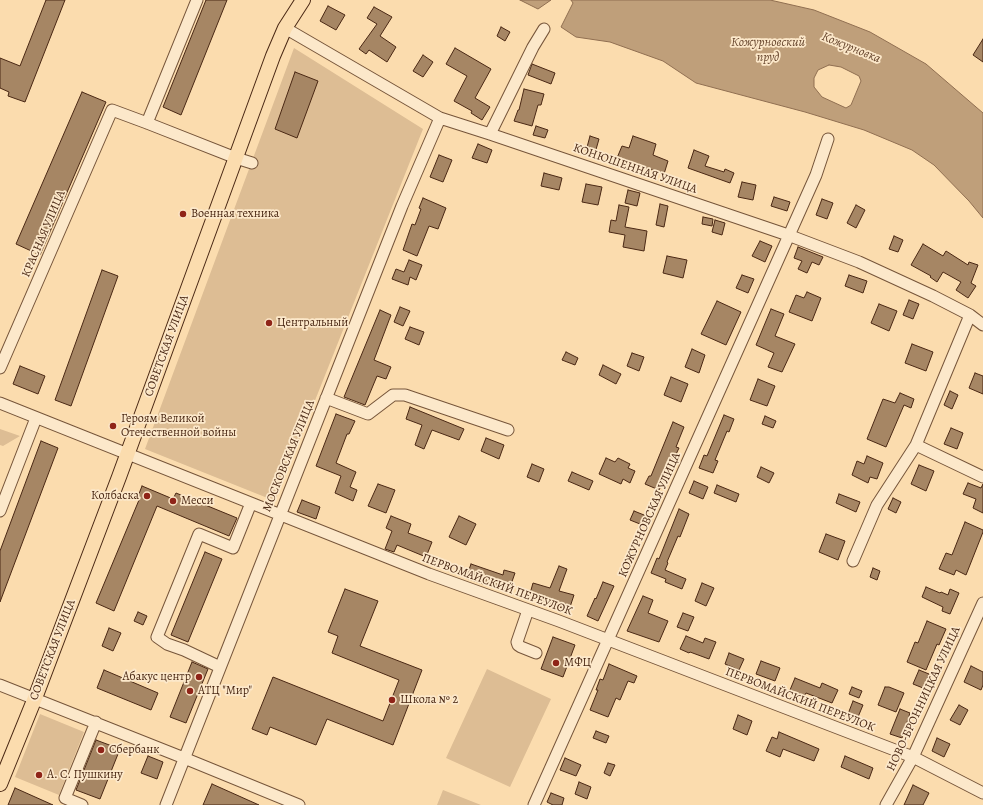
<!DOCTYPE html>
<meta charset="utf-8">
<style>
body{margin:0}
canvas{display:block;background:#fbdcae}
</style>
<canvas width="983" height="805"></canvas>
<script>
const ctx = document.querySelector('canvas').getContext('2d');
ctx.lineJoin = 'round';
function fill(path, color) { ctx.fillStyle = color; ctx.fill(path, 'evenodd'); }
const toPath = rows => new Path2D(rows.map(r => 'M' + r).join(''));
function stroke(path, color, width, dash) { ctx.strokeStyle = color; ctx.lineWidth = width; ctx.lineCap = dash ? 'butt' : 'round'; ctx.setLineDash(dash || []); ctx.stroke(path); }
function write(font, color, halo, rows, align = 'center') {
  ctx.font = font + ' Alegreya,serif'; ctx.lineWidth = 3.5; ctx.setLineDash([]); ctx.textBaseline = 'middle'; ctx.strokeStyle = halo; ctx.fillStyle = color; for (const [text, x, y, turn = 0] of rows) {
    ctx.save(); ctx.translate(x, y); ctx.rotate((+turn || 0) * Math.PI / 180); ctx.textAlign = isNaN(turn) ? turn : align; if (halo) ctx.strokeText(text, 0, 0); ctx.fillText(text, 0, 0); ctx.restore();
  }
}
fill(toPath([
 [294,48,423,129,275,501,145,449],
 [0,429,20,436,3,446,0,445],
 [487,669,551,699,510,787,446,758],
 [40,714,84,732,59,795,15,777],
 [443,790,481,805,437,805]
]), '#ddbd94');
const water = toPath([
 [520,0,551,0,538,9,520,0],
 [571,0,770,0,814,10,870,32,926,64,983,113,983,218,969,201,934,165,912,150,864,130,805,112,696,83,663,61,610,42,576,37,561,27,573,3,571,0],
 [829,65,841,67,859,76,861,81,851,105,846,108,822,97,814,87,814,78,818,70,829,65]
]);
fill(water, '#bf9f7a');
stroke(water, '#906f51', 1);
const building = toPath([
 [46,0,65,0,25,102,8,96,9,92,0,88,0,58,20,66,46,0],
 [206,0,227,0,181,115,163,107,206,0],
 [328,6,345,15,336,30,320,21,328,6],
 [374,7,392,17,380,36,396,47,387,62,369,50,366,54,359,49,377,24,367,18,374,7],
 [501,27,510,32,505,41,497,36,501,27],
 [983,39,983,62,973,55,983,39],
 [455,48,491,69,475,98,490,107,482,120,471,113,472,111,454,101,467,76,446,64,455,48],
 [423,55,433,62,423,77,413,71,423,55],
 [532,64,555,73,551,84,528,75,532,64],
 [295,72,318,81,297,138,275,129,295,72],
 [524,89,544,94,541,105,538,105,532,126,514,121,518,110,519,110,524,89],
 [82,92,106,102,40,255,16,244,82,92],
 [536,126,548,130,545,138,533,135,536,126],
 [590,136,599,139,595,153,586,151,590,136],
 [633,136,656,144,653,155,668,161,664,174,617,158,622,146,629,148,633,136],
 [478,144,492,150,487,163,472,158,478,144],
 [694,150,709,156,705,166,724,172,725,169,734,173,730,183,688,168,694,150],
 [439,155,452,160,443,182,430,177,439,155],
 [544,173,562,178,559,190,541,186,544,173],
 [742,182,756,185,753,200,738,197,742,182],
 [586,184,602,187,598,205,582,202,586,184],
 [628,190,640,193,637,206,625,203,628,190],
 [774,197,790,202,787,211,771,206,774,197],
 [423,198,446,208,438,229,429,226,417,256,403,250,412,224,415,225,421,209,419,208,423,198],
 [822,199,833,203,827,219,816,215,822,199],
 [660,204,668,206,664,227,656,225,660,204],
 [619,205,629,207,625,227,647,231,644,251,623,247,625,235,609,232,611,220,616,221,619,205],
 [856,205,865,210,856,228,847,223,856,205],
 [703,217,713,219,712,226,702,224,703,217],
 [715,220,725,223,722,235,712,232,715,220],
 [894,236,903,240,898,252,889,249,894,236],
 [760,241,772,246,765,262,752,256,760,241],
 [923,244,943,256,946,251,968,265,969,262,978,265,971,283,976,286,968,298,956,290,961,282,943,272,937,282,930,277,931,276,911,265,923,244],
 [798,247,823,257,819,265,812,262,807,273,798,269,802,261,794,258,798,247],
 [667,256,687,260,683,278,663,273,667,256],
 [409,260,422,265,416,280,410,277,408,285,392,279,396,269,404,272,409,260],
 [102,270,118,276,71,406,55,400,102,270],
 [742,275,754,279,748,293,736,288,742,275],
 [849,275,867,281,863,293,845,286,849,275],
 [807,292,821,298,812,321,789,312,796,295,804,298,807,292],
 [909,300,919,304,913,319,903,315,909,300],
 [717,301,741,312,726,345,701,334,717,301],
 [879,304,897,311,889,331,871,323,879,304],
 [400,307,410,311,403,326,394,322,400,307],
 [771,309,784,314,775,336,795,344,782,372,768,367,774,353,756,345,771,309],
 [380,310,391,315,374,360,391,367,386,379,377,376,365,405,344,397,380,310],
 [410,327,424,332,419,345,405,339,410,327],
 [912,344,933,352,926,371,905,363,912,344],
 [692,349,705,355,699,373,685,367,692,349],
 [566,352,578,358,575,365,562,360,566,352],
 [632,353,644,357,639,371,627,366,632,353],
 [603,365,621,374,616,384,599,375,603,365],
 [20,366,45,376,38,394,13,384,20,366],
 [975,373,983,376,983,394,969,388,975,373],
 [671,377,688,384,681,402,664,395,671,377],
 [758,379,775,386,767,406,750,400,758,379],
 [950,391,958,395,952,409,944,405,950,391],
 [900,393,914,399,911,408,904,405,886,447,867,439,883,399,895,403,900,393],
 [410,407,464,429,459,440,432,430,424,449,415,445,422,425,406,419,410,407],
 [336,414,355,421,349,434,347,434,336,463,356,472,350,487,357,490,353,501,335,493,341,476,316,466,336,414],
 [724,415,734,419,729,432,727,431,715,460,718,461,713,473,699,468,704,455,707,456,724,415],
 [765,416,776,421,773,428,762,424,765,416],
 [673,422,684,427,676,447,679,448,659,490,645,484,649,476,651,476,673,422],
 [951,428,963,433,957,449,944,444,951,428],
 [486,438,504,445,499,459,481,451,486,438],
 [41,441,58,448,0,602,0,551,41,441],
 [867,456,883,463,877,479,870,477,868,483,852,475,857,461,864,464,867,456],
 [606,458,615,462,618,458,630,464,628,468,635,471,630,483,623,479,621,484,599,474,606,458],
 [532,464,544,469,539,482,527,477,532,464],
 [919,465,934,471,926,491,911,484,919,465],
 [761,467,774,473,769,483,757,477,761,467],
 [572,472,593,481,589,490,568,481,572,472],
 [694,481,708,487,703,499,689,493,694,481],
 [968,483,981,488,983,484,983,513,973,508,976,499,963,494,968,483],
 [378,484,395,490,386,513,368,506,378,484],
 [717,485,739,494,736,502,714,493,717,485],
 [142,486,173,499,176,493,237,518,229,536,157,506,114,611,96,603,139,500,137,499,142,486],
 [839,494,860,502,856,512,836,503,839,494],
 [893,498,901,502,896,513,888,509,893,498],
 [302,500,320,507,316,519,297,512,302,500],
 [679,509,689,514,680,537,678,536,667,562,668,563,665,570,686,579,682,589,665,582,666,579,651,573,657,558,659,559,679,509],
 [634,511,649,517,645,526,630,520,634,511],
 [391,516,411,524,408,533,432,542,426,557,397,545,394,552,385,549,392,531,386,528,391,516],
 [459,516,476,524,466,545,449,537,459,516],
 [965,522,983,530,983,532,966,575,956,570,954,575,939,569,946,553,952,555,965,522],
 [826,534,845,541,838,560,819,552,826,534],
 [205,552,222,559,188,642,171,635,205,552],
 [471,564,503,575,504,570,515,573,509,590,490,583,489,586,466,578,471,564],
 [559,566,567,569,559,591,574,595,569,610,556,606,557,605,529,597,533,583,550,588,559,566],
 [873,568,880,571,877,580,870,577,873,568],
 [603,582,614,586,598,621,587,616,595,598,596,599,603,582],
 [702,583,714,588,706,606,695,601,702,583],
 [926,587,940,593,941,592,948,595,950,589,959,593,950,614,942,611,943,607,922,597,926,587],
 [345,589,378,601,360,646,422,670,393,745,327,719,316,745,270,727,267,735,252,729,273,677,383,721,399,680,332,653,338,636,328,632,345,589],
 [643,596,653,600,648,613,668,621,659,642,627,631,643,596],
 [138,612,147,616,143,625,134,621,138,612],
 [683,613,694,617,688,631,677,627,683,613],
 [927,621,946,629,939,645,937,644,926,670,907,662,915,642,918,643,927,621],
 [109,628,121,633,113,651,102,646,109,628],
 [686,636,703,643,705,638,716,642,709,659,690,652,689,653,680,649,686,636],
 [553,637,575,645,563,677,541,669,553,637],
 [729,653,744,659,739,670,725,664,729,653],
 [761,661,780,668,775,681,756,674,761,661],
 [192,662,208,669,186,723,170,717,192,662],
 [609,664,637,676,634,683,628,681,620,700,616,698,608,717,590,710,598,690,596,690,600,679,603,680,609,664],
 [971,666,983,672,983,685,981,690,964,682,971,666],
 [104,670,158,693,151,710,97,688,104,670],
 [919,670,929,674,923,688,913,684,919,670],
 [795,678,820,688,822,683,838,690,832,703,806,693,804,696,790,690,795,678],
 [852,687,862,691,859,698,849,694,852,687],
 [885,687,889,687,904,693,896,712,878,705,885,687],
 [853,701,863,705,858,717,848,714,853,701],
 [959,705,968,710,960,725,950,720,959,705],
 [900,709,910,713,902,738,890,734,900,709],
 [738,715,752,721,747,735,733,729,738,715],
 [596,731,609,736,606,743,593,738,596,731],
 [779,732,819,749,814,761,783,749,780,757,766,751,772,737,777,739,779,732],
 [937,738,950,744,944,757,932,751,937,738],
 [96,740,120,749,100,799,76,790,96,740],
 [148,756,163,762,157,779,141,773,148,756],
 [845,756,873,768,869,779,841,767,845,756],
 [565,758,581,765,576,776,560,770,565,758],
 [608,763,615,765,610,776,604,773,608,763],
 [579,782,591,787,587,799,575,794,579,782],
 [212,784,259,805,203,805,212,784],
 [913,785,929,793,923,805,904,805,913,785],
 [15,788,53,805,8,805,15,788],
 [551,793,564,798,562,805,553,805,547,802,551,793]
]);
fill(building, '#a68664');
stroke(building, '#4a2814', 1);
const minor = toPath([
 [285,28,440,118,490,134,788,235,859,262,933,296,970,315,983,325],
 [147,123,197,0],
 [490,134,533,47,544,29],
 [970,315,916,445,983,477],
 [0,368,112,110,147,123,236,158,252,163],
 [326,398,368,414,393,395,405,395,508,430],
 [0,403,429,574,559,621,913,757,983,793],
 [0,511,36,418],
 [853,561,877,505,916,445],
 [528,610,517,642,518,645,521,647,536,653],
 [220,667,184,650,167,644,157,637,199,534,233,548,251,503],
 [0,685,184,758,299,805],
 [82,805,65,798,96,722],
 [166,805,402,206,440,118],
 [534,805,816,175,828,139],
 [886,805,913,757,983,603]
]);
const major = toPath([
 [0,784,35,698,119,477,273,56,285,28,303,0]
]);
stroke(minor, '#76553a', 13);
stroke(major, '#4a2814', 16);
stroke(minor, '#fce8ca', 11);
stroke(major, '#fbdcae', 14);
for (const [x, y, r, color] of [
 [183,214,4,"#8f2418"],
 [269,323,4,"#8f2418"],
 [113,426,4,"#8f2418"],
 [147,496,4,"#8f2418"],
 [173,501,4,"#8f2418"],
 [556,663,4,"#8f2418"],
 [199,677,4,"#8f2418"],
 [190,691,4,"#8f2418"],
 [392,700,4,"#8f2418"],
 [101,750,4,"#8f2418"],
 [39,775,4,"#8f2418"]
]) { const dot = new Path2D(); dot.arc(x, y, r, 0, 2 * Math.PI); ctx.fillStyle = color; ctx.fill(dot); stroke(dot, '#fce8ca', 1.5); }
write('12px', '#4a2814', '#fce8ca', [
 ["КОНЮШЕННАЯ УЛИЦА",635,169,19],
 ["КРАСНАЯ УЛИЦА",44,234,-67],
 ["СОВЕТСКАЯ УЛИЦА",167,346,-70],
 ["МОСКОВСКАЯ УЛИЦА",289,456,-68],
 ["КОЖУРНОВСКАЯ УЛИЦА",650,515,-66],
 ["ПЕРВОМАЙСКИЙ ПЕРЕУЛОК",497,585,20],
 ["СОВЕТСКАЯ УЛИЦА",53,650,-69],
 ["НОВО-БРОННИЦКАЯ УЛИЦА",924,699,-65],
 ["ПЕРВОМАЙСКИЙ ПЕРЕУЛОК",800,700,21]
]);
write('12px', '#4a2814', '#fce8ca', [
 ["Военная техника",191,214],
 ["Центральный",277,323],
 ["Героям Великой",121,419],
 ["Отечественной войны",121,433],
 ["Колбаска",139,496,"right"],
 ["Месси",181,501],
 ["МФЦ",564,663],
 ["Абакус центр",191,677,"right"],
 ["АТЦ \"Мир\"",198,691],
 ["Школа № 2",400,700],
 ["Сбербанк",109,750],
 ["А. С. Пушкину",47,775]
], 'left');
write('italic 13px', '#67462e', '#fce8ca', [
 ["Кожурновский",768,43],
 ["пруд",768,58],
 ["Кожурновка",851,48,22]
]);
</script>
